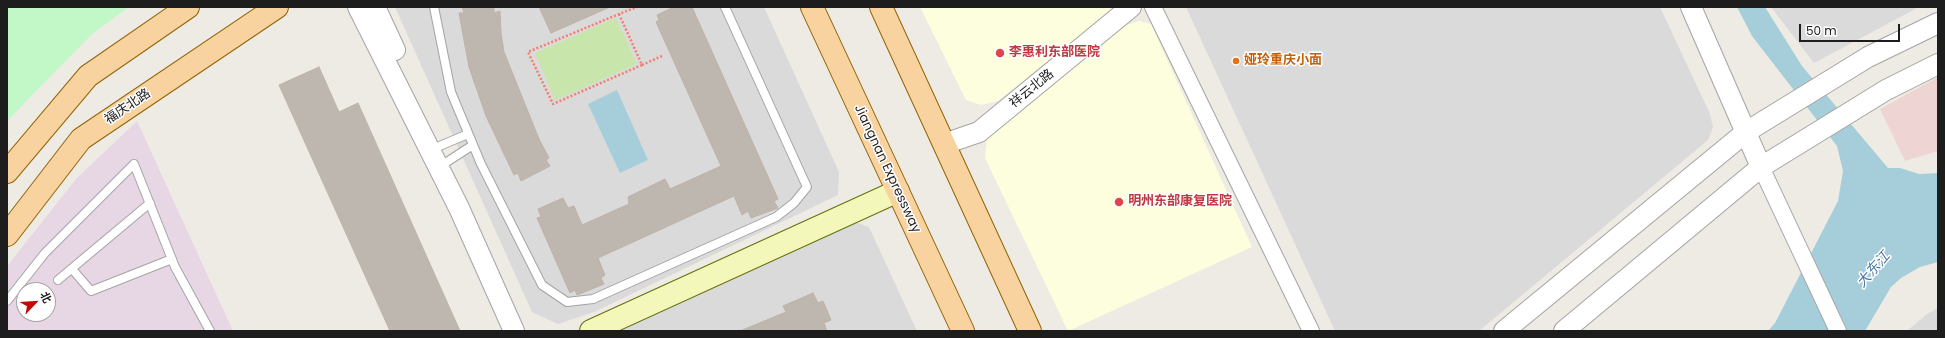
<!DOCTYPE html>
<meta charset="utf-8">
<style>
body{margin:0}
#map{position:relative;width:1945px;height:338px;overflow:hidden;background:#eeebe4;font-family:Poppins,"Noto Sans SC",sans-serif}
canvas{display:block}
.frame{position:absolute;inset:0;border:8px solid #1d1d1d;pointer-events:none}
.north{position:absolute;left:16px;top:282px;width:40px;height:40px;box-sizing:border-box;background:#fff;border:1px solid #a5a5a5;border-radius:50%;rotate:65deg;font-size:11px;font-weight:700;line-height:16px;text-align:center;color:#1d1d1d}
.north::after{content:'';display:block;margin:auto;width:14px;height:18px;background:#c20a08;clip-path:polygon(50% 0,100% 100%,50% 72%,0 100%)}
.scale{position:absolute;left:1799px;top:24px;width:101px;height:18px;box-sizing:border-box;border:2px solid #1d1d1d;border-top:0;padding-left:5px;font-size:12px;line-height:14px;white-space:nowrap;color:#1d1d1d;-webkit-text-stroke:3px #fff;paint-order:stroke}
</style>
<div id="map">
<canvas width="1945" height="338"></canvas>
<div class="frame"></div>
<div class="north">北</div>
<div class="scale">50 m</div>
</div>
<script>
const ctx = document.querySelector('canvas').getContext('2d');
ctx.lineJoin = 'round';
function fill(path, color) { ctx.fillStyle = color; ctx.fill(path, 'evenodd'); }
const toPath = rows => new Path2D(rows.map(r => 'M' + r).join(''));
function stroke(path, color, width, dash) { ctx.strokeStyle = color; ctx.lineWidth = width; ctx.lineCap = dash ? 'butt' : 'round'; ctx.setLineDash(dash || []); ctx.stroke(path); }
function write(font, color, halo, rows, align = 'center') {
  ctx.font = font + ' Poppins,"Noto Sans SC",sans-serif'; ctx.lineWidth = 3; ctx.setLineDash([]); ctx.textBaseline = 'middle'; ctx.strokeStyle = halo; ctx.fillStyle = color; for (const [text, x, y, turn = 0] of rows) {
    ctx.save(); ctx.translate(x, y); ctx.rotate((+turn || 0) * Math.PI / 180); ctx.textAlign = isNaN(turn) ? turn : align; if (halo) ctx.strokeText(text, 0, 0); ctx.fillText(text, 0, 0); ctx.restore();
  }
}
fill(toPath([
 [395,7,764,7,839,172,838,195,594,312,558,324,532,312],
 [1186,7,1660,7,1710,114,1713,127,1708,140,1479,331,1335,331],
 [1771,7,1919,7,1814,63],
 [855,222,869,227,917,331,616,331],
 [1938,308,1938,331,1907,331,1927,314]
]), '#dbdada');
fill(toPath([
 [1938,77,1938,151,1905,161,1880,109]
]), '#eed5d3');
fill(toPath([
 [137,121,233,331,7,331,7,266,76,179],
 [24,290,48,290,48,314,24,314]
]), '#e7d6e4');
fill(toPath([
 [920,7,1115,7,998,101,981,105,966,100],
 [1139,21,1151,24,1252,247,1068,331,985,158,987,138,1124,26]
]), '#fdfedd');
fill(toPath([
 [616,18,637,64,555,100,535,53]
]), '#c8e6ab');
fill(toPath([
 [7,7,129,7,92,34,7,121]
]), '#c2f7c7');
fill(toPath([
 [1737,7,1765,7,1802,66,1888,168,1900,168,1919,174,1938,173,1938,262,1920,267,1901,278,1891,287,1865,331,1768,331,1775,323,1838,201,1843,171,1837,146,1752,36],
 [617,90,648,160,620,173,588,104]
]), '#a6ceda');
const building = toPath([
 [462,7,494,7,494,13,500,11,501,33,504,52,539,139,549,158,546,160,550,166,521,181,518,173,514,175,486,116,469,67,459,13,464,13,462,7],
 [539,7,610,7,551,33,539,7],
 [674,7,692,7,778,199,774,201,778,208,751,218,748,211,742,215,734,196,598,258,605,275,601,278,604,284,577,295,575,290,570,293,537,218,541,217,538,209,563,198,568,208,574,206,582,225,629,204,628,197,665,179,670,189,721,166,656,22,659,20,657,15,674,7],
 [319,67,339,112,358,103,460,331,390,331,279,85,319,67],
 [813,293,818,303,823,301,831,320,824,323,827,331,740,331,786,312,783,306,813,293]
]);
fill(building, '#beb7b0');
stroke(building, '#bfb2a7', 1);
const service = toPath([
 [434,7,451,92,481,164,542,285,567,302,593,299,776,217,794,203,807,187,725,7],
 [430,150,468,134],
 [439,167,473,145],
 [72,269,91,291,172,259],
 [58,280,150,203],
 [7,301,45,253,134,164,175,267,210,331]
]);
const minor = toPath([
 [1153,7,1311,331],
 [1761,167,1838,331]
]);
const tertiary = toPath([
 [358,7,459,208,514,331],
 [375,7,395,50],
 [1691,7,1761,167],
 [944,144,979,132,1131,7],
 [1504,331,1746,132,1868,57,1938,23],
 [1564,331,1761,167,1886,90,1938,64]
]);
const secondary = toPath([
 [591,331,898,191]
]);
const primary = toPath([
 [812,7,963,331],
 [881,7,1030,331],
 [7,172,88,76,188,7],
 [7,235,81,139,277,7]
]);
stroke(service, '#a4a4a4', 10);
stroke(minor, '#a4a4a4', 18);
stroke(tertiary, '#a4a4a4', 22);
stroke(secondary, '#646f09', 24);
stroke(primary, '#916406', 24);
stroke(toPath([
 [619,14,642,65,553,104,528,52,619,14,637,7],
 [642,65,662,56]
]), '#f47e6f', 2.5, [2, 2]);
stroke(service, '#fff', 8);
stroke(minor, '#fff', 16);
stroke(tertiary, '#fff', 20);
stroke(secondary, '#f3f7b9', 22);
stroke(primary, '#f8d29f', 22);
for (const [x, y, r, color] of [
 [1000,53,5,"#e0444e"],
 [1236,61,4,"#e8710a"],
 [1119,202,5,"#e0444e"]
]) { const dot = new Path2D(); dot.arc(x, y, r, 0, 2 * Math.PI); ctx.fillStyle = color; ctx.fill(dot); stroke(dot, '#fff', 1.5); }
write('bold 13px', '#be3a42', '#fff', [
 ["李惠利东部医院",1009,53],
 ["明州东部康复医院",1128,202]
], 'left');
write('bold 13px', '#c56008', '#fff', [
 ["娅玲重庆小面",1244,61]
], 'left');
write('13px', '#1d1d1d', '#fff', [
 ["祥云北路",1032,89,-39],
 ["福庆北路",128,107,-34],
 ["Jiangnan Expressway",887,169,65]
]);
write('italic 14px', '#4b76a1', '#fff', [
 ["大东江",1874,270,-49]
]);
</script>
